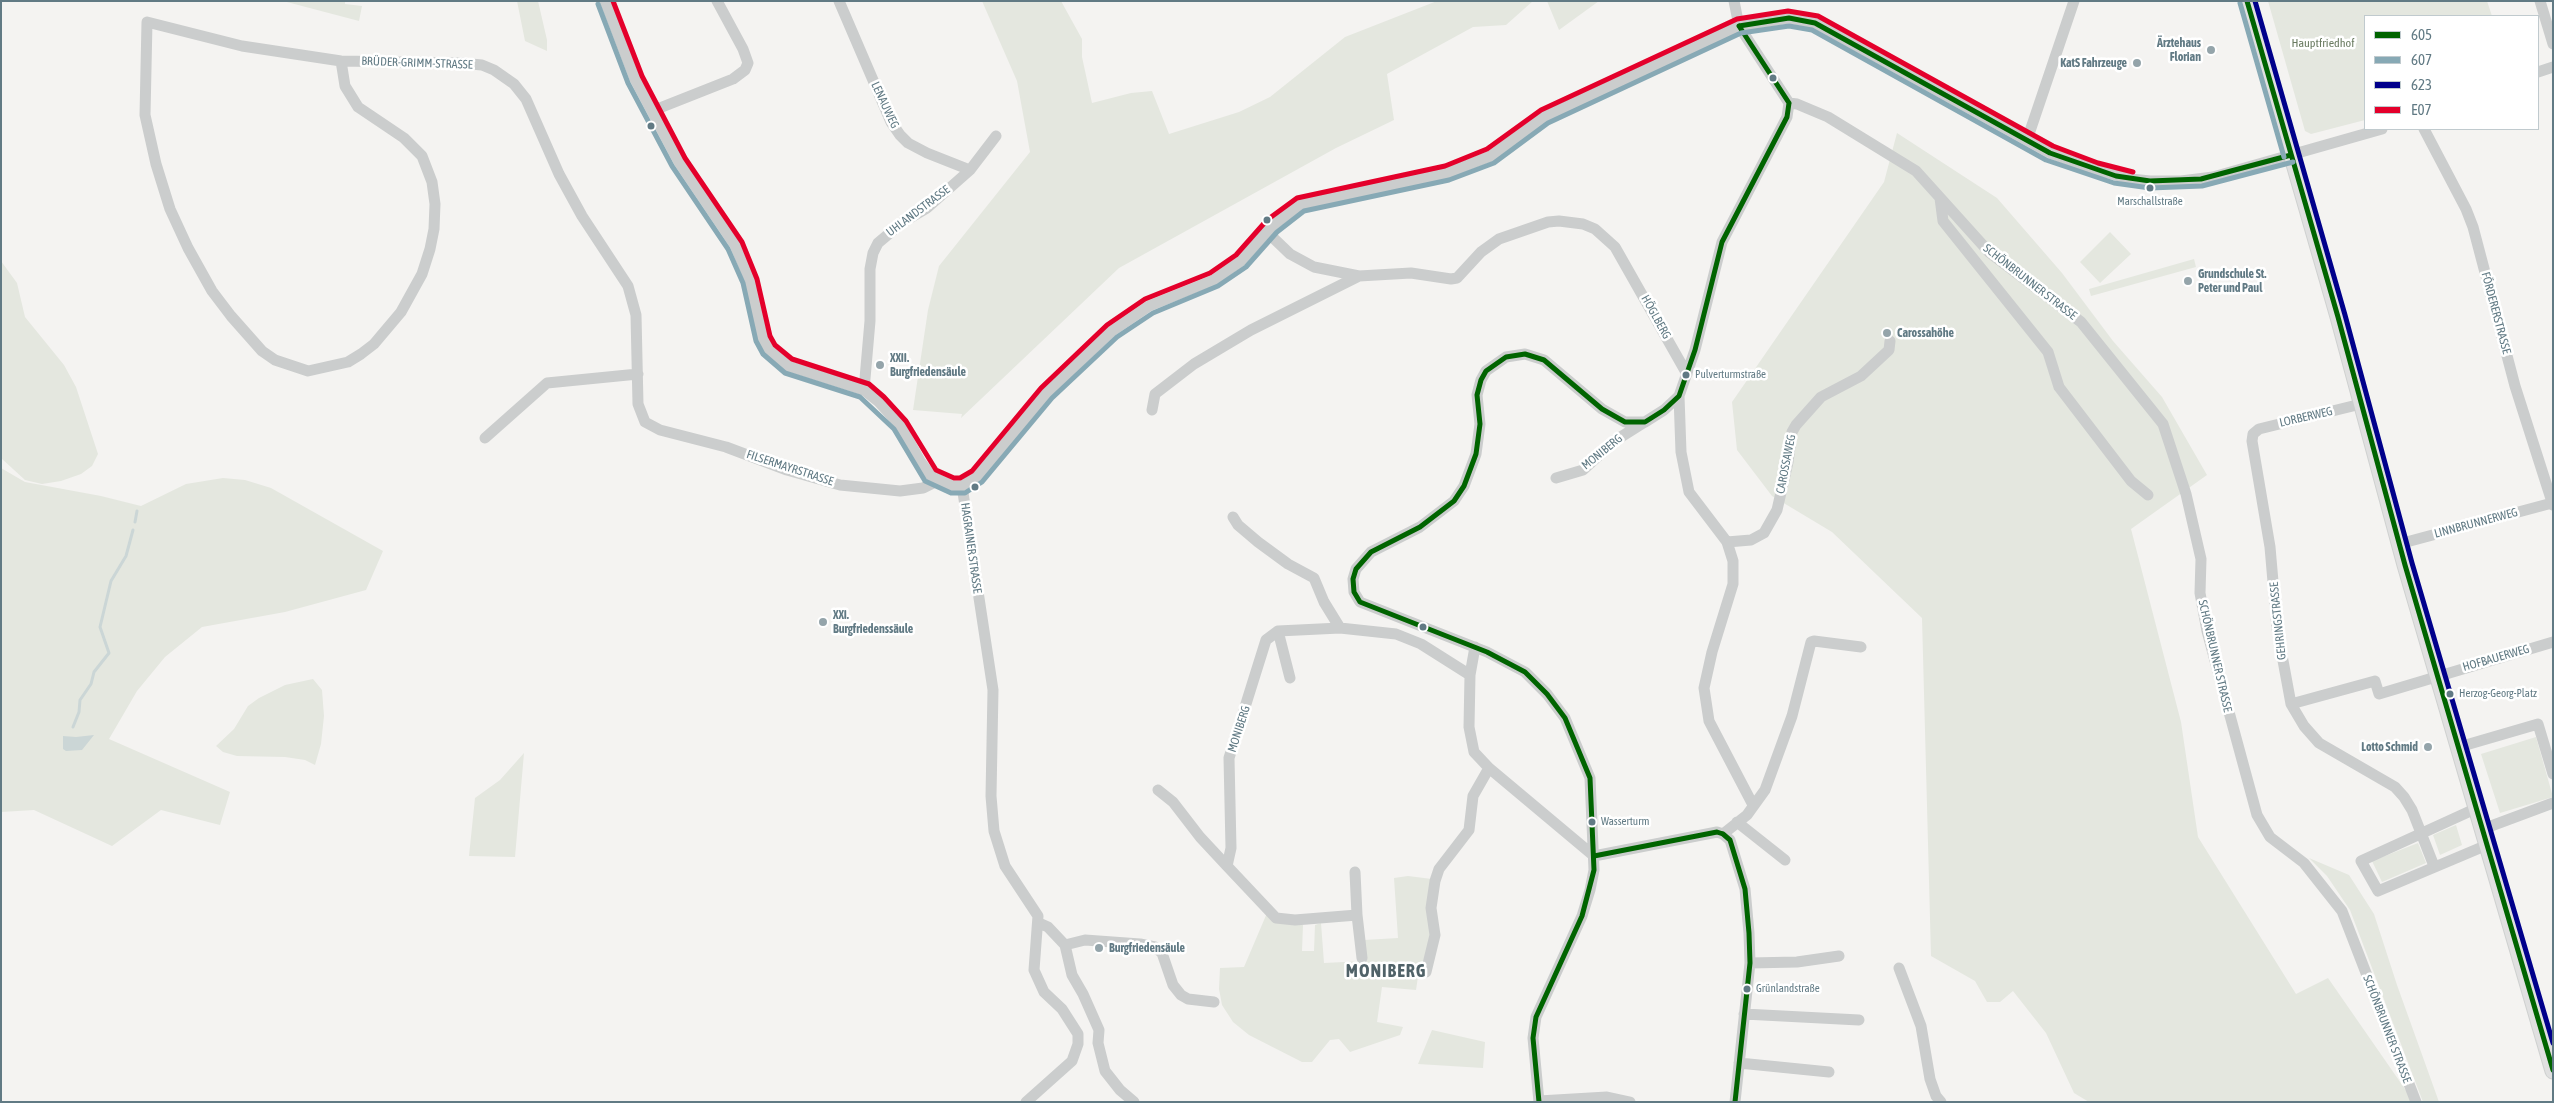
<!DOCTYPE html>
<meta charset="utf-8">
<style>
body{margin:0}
#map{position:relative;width:2554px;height:1103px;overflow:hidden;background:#f4f3f1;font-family:"Asap Condensed",sans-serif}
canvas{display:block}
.frame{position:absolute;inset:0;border:2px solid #617a84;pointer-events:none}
.legend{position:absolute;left:2364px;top:15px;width:175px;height:115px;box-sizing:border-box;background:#fff;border:1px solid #c0cace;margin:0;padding:6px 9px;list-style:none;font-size:15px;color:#617a84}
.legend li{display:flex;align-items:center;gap:10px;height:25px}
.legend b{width:25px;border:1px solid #c0cace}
</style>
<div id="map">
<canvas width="2554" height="1103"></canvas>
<div class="frame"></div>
<ul class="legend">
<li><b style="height:6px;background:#006400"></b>605</li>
<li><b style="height:6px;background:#87a9b5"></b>607</li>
<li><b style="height:6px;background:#00008b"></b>623</li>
<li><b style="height:6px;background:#e4002b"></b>E07</li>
</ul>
</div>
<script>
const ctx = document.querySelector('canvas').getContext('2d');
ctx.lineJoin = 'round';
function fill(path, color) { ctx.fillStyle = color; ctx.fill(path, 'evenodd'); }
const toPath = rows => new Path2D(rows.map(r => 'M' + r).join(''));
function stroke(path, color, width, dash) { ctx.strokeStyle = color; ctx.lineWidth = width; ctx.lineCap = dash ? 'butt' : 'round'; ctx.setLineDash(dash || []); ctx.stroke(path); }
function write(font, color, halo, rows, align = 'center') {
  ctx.font = font + ' "Asap Condensed",sans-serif'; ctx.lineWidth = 5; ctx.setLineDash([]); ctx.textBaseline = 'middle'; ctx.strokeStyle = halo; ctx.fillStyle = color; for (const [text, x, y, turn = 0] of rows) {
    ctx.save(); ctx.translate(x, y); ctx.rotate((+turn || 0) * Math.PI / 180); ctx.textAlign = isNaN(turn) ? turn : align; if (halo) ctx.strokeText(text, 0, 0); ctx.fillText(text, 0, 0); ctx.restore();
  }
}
fill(toPath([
 [283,1,345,1,345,4,362,6,359,21],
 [517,1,538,1,547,40,547,51,525,41],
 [982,1,1061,1,1082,39,1082,57,1092,103,1131,93,1152,91,1169,134,1239,112,1270,97,1345,37,1437,1,1533,1,1506,25,1473,27,1387,74,1394,120,1336,148,1119,268,961,418,962,414,913,410,928,310,939,266,1030,152,1017,81],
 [1547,1,1599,1,1559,30],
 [2254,1,2257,1,2295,133,2293,133,2285,110],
 [2268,1,2487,1,2492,16,2365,16,2365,120,2311,134,2305,131],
 [1897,133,1997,198,2062,273,2113,341,2162,397,2207,475,2131,529,2181,722,2198,837,2296,994,2328,978,2414,1102,2089,1102,2074,1093,2046,1033,2013,991,2000,1002,1987,1002,1975,981,1931,956,1922,618,1832,532,1772,496,1737,450,1732,402,1884,182],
 [2110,232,2131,254,2100,283,2080,262],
 [2194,259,2196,267,2091,296,2089,289],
 [1,261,17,283,25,317,64,365,76,387,98,454,92,466,81,474,61,481,42,484,25,480,1,458],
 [1,468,25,482,101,496,141,506,186,484,223,478,245,480,271,488,383,551,366,590,285,612,202,627,165,657,137,691,109,739,230,792,220,825,161,810,112,846,34,810,1,812],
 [313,679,322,690,324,716,321,744,315,765,305,760,285,757,237,756,223,752,216,746,234,729,248,706,259,698,285,685],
 [2536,737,2553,797,2500,813,2481,754],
 [524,753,515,857,469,856,475,798,500,780],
 [2456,825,2462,845,2440,855,2433,835],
 [2418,843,2426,863,2382,882,2372,861],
 [2309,858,2349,875,2374,914,2397,985,2439,1102,2423,1102,2350,910,2327,876],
 [1408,876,1432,879,1430,934,1429,948,1419,970,1416,990,1382,987,1377,1022,1403,1027,1400,1035,1350,1052,1339,1039,1330,1040,1312,1062,1302,1062,1249,1035,1233,1022,1222,1005,1219,989,1220,968,1244,967,1267,913,1303,925,1302,951,1314,951,1315,925,1321,923,1324,963,1364,961,1364,940,1398,938,1394,878],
 [1432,1030,1485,1042,1483,1068,1418,1064]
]), '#e4e7df');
fill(toPath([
 [94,735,82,750,66,751,63,749,63,736,76,737]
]), '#cbd6d6');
stroke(toPath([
 [135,522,137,511],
 [73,727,79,712,80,700,91,684,94,672,109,653,100,627,111,581,126,556,133,530]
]), '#cbd6d6', 3);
const major = toPath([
 [2247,1,2338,317,2405,565,2553,1071]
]);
stroke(major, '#cfd1d0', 17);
stroke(toPath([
 [605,1,635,79,679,162,735,245,750,281,763,339,769,350,788,366,864,390,879,402,900,425,920,461,931,476,952,486,962,486,977,477,1047,393,1112,331,1149,306,1214,280,1241,261,1272,226,1301,204,1447,173,1491,156,1544,117,1739,26,1789,18,1815,23,2050,153,2096,170,2131,179,2150,181,2181,181,2213,177,2382,129],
 [839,1,891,122,900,135,908,143,927,153,970,170],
 [1734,1,1739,26,1789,103],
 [2540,1,2553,44],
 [341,61,345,86,358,107,404,138,422,156,432,182,435,204,434,229,430,249,422,274,401,312,374,344,361,354,348,362,308,371,275,360,262,351,231,316,212,291,188,248,170,209,156,164,145,115,147,22,242,46,341,61,460,63,482,65,494,70,514,84,526,99,559,174,582,216,628,286,636,315,638,404,645,422,660,430,726,447,787,470,840,485,900,491,923,488,937,481],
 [2538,72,2553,67],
 [1789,103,1797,104,1828,117,1916,171,1989,252,2081,322,2163,424,2186,494,2201,559,2200,593,2207,631,2257,815,2270,837,2304,863,2342,911,2416,1102],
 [652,111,733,79,745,70,748,63,743,49,717,1],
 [2424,129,2466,209,2473,227,2515,386,2553,505],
 [2027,140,2074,1],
 [1940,198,1943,221,2048,352,2059,387,2131,481,2148,495],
 [1266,231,1290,254,1314,267,1359,276,1411,273,1451,279,1457,278,1481,252,1499,239,1548,222,1559,221,1583,224,1595,229,1615,247,1687,374],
 [864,390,870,321,870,269,873,253,878,243,903,222,927,208,970,170,996,136],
 [2361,404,2259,429,2253,434,2252,441,2270,547,2277,628,2291,704,2304,726,2319,743,2395,787,2404,797,2412,810,2434,866],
 [1152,410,1155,394,1194,364,1251,330,1359,276],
 [485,438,547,383,638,374],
 [1556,478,1583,470,1616,440,1643,423],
 [962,486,993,690,991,796,994,831,1005,866,1038,916,1034,970,1044,992,1062,1009,1078,1034,1078,1044,1072,1061,1026,1102],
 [1233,517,1238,525,1258,542,1288,564,1314,578,1324,602,1340,628],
 [1727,542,1751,540,1764,533,1777,510,1788,462,1792,432,1796,425,1821,397,1861,376,1889,350,1890,341],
 [2399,544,2552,503],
 [1278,631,1290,678],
 [2291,704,2375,681,2379,694,2553,642],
 [2459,747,2538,724,2553,774],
 [1489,768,1594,856,1717,832,1723,834],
 [1158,790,1173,802,1200,837,1227,866],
 [1753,805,1709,721,1704,688,1712,652,1733,584,1733,561,1727,542,1689,492,1681,452,1679,396,1695,350,1722,242,1787,117,1789,103],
 [2477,808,2361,861,2378,891,2487,845],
 [1737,822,1785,860],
 [2483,829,2553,803],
 [1723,834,1730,840,1745,889,1749,933,1750,963,1735,1102],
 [1723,834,1747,815,1765,790,1792,716,1811,642,1814,641,1861,647],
 [1355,872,1357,915],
 [1039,923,1048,927,1065,945,1072,975,1083,994,1099,1030,1098,1043,1105,1071,1120,1090,1134,1102],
 [1065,945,1085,940,1140,944,1155,947,1162,953,1173,985,1181,995,1188,999,1214,1002],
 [1362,958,1357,915,1295,920,1276,918,1227,866,1231,848,1229,758,1266,640,1278,631,1340,628,1396,634,1421,644,1470,675],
 [1750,963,1797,962,1839,956],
 [1899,968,1921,1026,1930,1079,1936,1096,1941,1102],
 [1426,972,1435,935,1431,908,1435,881,1439,869,1469,830,1473,796,1489,768,1474,752,1469,727,1470,675,1475,647],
 [1744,1014,1859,1020],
 [1739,1063,1829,1072],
 [1539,1101,1607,1097,1630,1102],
 [1539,1102,1533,1038,1536,1017,1582,916,1590,890,1594,870,1590,778,1565,718,1547,694,1525,672,1487,652,1360,602,1354,592,1353,579,1356,569,1371,552,1420,527,1454,501,1464,486,1476,454,1480,424,1477,395,1481,380,1486,371,1506,357,1525,354,1544,360,1602,409,1625,422,1645,422,1664,410,1679,396]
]), '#cbcdcd', 11);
stroke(major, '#e0e0e0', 15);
stroke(toPath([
 [2247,1,2338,317,2405,565,2553,1070],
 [1739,26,1789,18,1815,23,2050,153,2116,176,2150,181,2201,179,2291,155],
 [1739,26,1789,103],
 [1723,834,1730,840,1745,889,1749,933,1750,963,1735,1102],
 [1594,856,1717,832,1723,834],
 [1539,1102,1533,1038,1536,1017,1582,916,1594,870,1590,778,1565,718,1547,694,1525,672,1487,652,1360,602,1354,592,1353,579,1356,569,1371,552,1420,527,1454,501,1464,486,1476,454,1480,424,1477,395,1481,380,1486,371,1506,357,1525,354,1544,360,1602,409,1625,422,1645,422,1664,410,1679,396,1695,350,1722,242,1787,117,1789,103]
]), '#006400', 5);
stroke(toPath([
 [2240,3,2284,157],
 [598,4,628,83,672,166,728,249,743,283,756,341,763,354,785,373,860,397,894,429,925,481,951,493,965,493,982,482,1052,398,1117,337,1153,313,1218,286,1246,267,1277,232,1304,211,1449,180,1494,163,1548,123,1741,33,1789,26,1812,30,2046,160,2114,183,2150,188,2202,186,2293,162]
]), '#87a9b5', 5);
stroke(toPath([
 [2255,1,2345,315,2412,563,2553,1043]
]), '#00008b', 5);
stroke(toPath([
 [613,1,642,76,685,158,742,242,757,279,770,336,775,345,792,359,869,384,884,397,906,421,936,470,954,478,960,478,972,471,1041,388,1107,325,1145,299,1210,273,1236,255,1267,220,1297,198,1445,166,1487,149,1541,110,1737,19,1788,11,1818,16,2053,146,2098,163,2133,172]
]), '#e4002b', 5);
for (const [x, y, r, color] of [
 [2211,50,5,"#94a4aa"],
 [2137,63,5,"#94a4aa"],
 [1773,78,4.5,"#617a84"],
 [651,126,4.5,"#617a84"],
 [2150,188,4.5,"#617a84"],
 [1267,220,4.5,"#617a84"],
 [2188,281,5,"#94a4aa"],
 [1887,333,5,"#94a4aa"],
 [880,365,5,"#94a4aa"],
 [1686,375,4.5,"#617a84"],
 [975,487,4.5,"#617a84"],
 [823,622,5,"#94a4aa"],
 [1423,627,4.5,"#617a84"],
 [2450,694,4.5,"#617a84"],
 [2428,747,5,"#94a4aa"],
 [1592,822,4.5,"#617a84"],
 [1099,948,5,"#94a4aa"],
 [1747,989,4.5,"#617a84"]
]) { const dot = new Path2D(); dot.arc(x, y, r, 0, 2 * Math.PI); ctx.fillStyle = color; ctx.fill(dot); stroke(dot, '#fff', 2); }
write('11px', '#617a84', '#fff', [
 ["Marschallstraße",2150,202,"center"],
 ["Pulverturmstraße",1695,375],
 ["Herzog-Georg-Platz",2459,694],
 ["Wasserturm",1601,822],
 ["Grünlandstraße",1756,989]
], 'left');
write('bold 12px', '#617a84', '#fff', [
 ["Ärztehaus",2201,43,"right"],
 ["Florian",2201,57,"right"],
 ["KatS Fahrzeuge",2127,63,"right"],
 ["Grundschule St.",2198,274],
 ["Peter und Paul",2198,288],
 ["Carossahöhe",1897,333],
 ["XXII.",890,358],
 ["Burgfriedensäule",890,372],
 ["XXI.",833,615],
 ["Burgfriedenssäule",833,629],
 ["Lotto Schmid",2418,747,"right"],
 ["Burgfriedensäule",1109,948]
], 'left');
write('12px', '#6a7b61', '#fff', [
 ["Hauptfriedhof",2323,43]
]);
write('12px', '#617a84', '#fff', [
 ["BRÜDER-GRIMM-STRASSE",417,63,2],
 ["LENAUWEG",885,105,65],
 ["UHLANDSTRASSE",918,211,-37],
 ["SCHÖNBRUNNER STRASSE",2030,282,38],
 ["FÖRDERERSTRASSE",2496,313,75],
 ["HÖGLBERG",1656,317,61],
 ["LORBERWEG",2306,417,-13],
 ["MONIBERG",1602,452,-39],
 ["CAROSSAWEG",1786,464,-79],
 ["FILSERMAYRSTRASSE",790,468,18],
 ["LINNBRUNNERWEG",2476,523,-15],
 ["HAGRAINER STRASSE",971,548,82],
 ["GEHRINGSTRASSE",2278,621,-96],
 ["SCHÖNBRUNNER STRASSE",2215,656,77],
 ["HOFBAUERWEG",2496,658,-16],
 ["MONIBERG",1239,729,-72],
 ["SCHÖNBRUNNER STRASSE",2387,1029,69]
]);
ctx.letterSpacing = '1px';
write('bold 18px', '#506268', '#fff', [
 ["MONIBERG",1386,971]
]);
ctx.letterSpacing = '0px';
</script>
